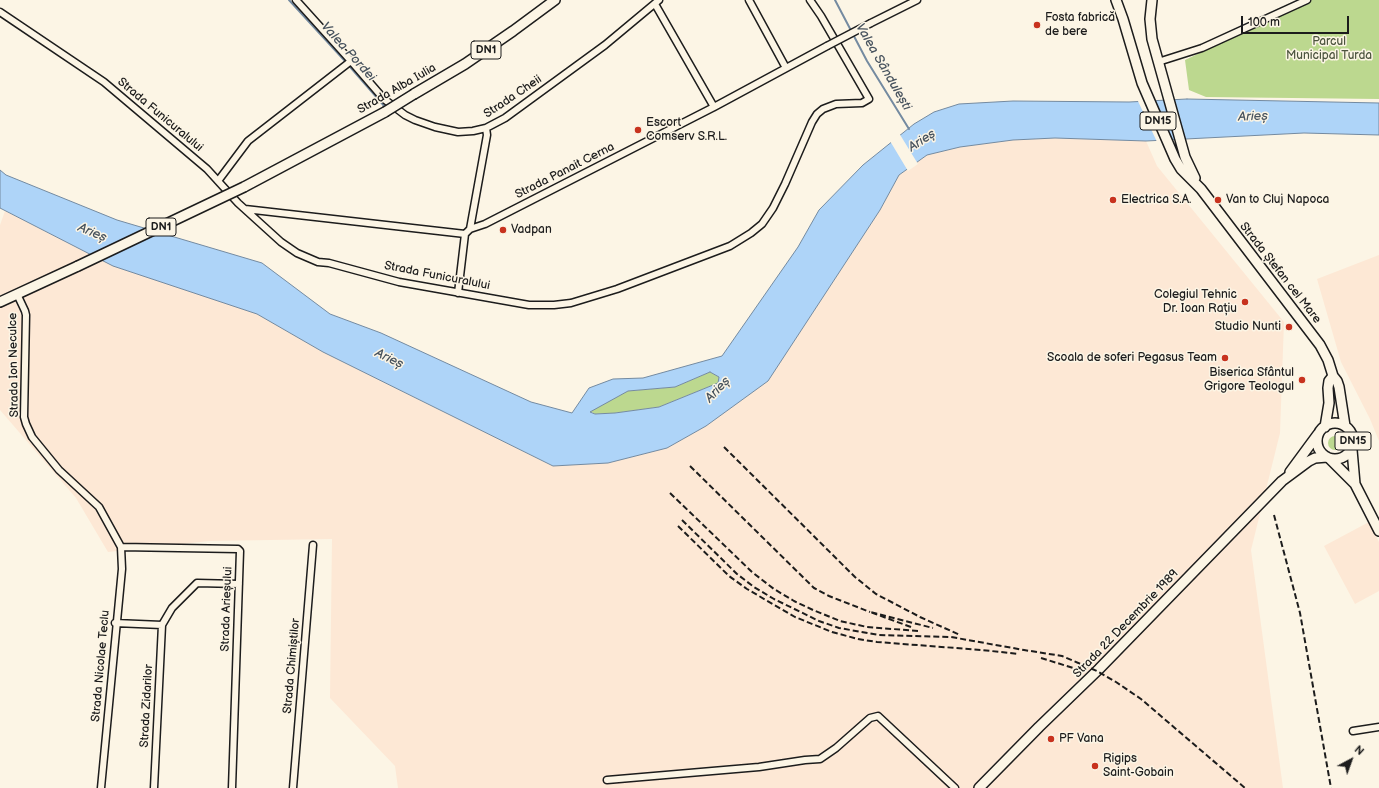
<!DOCTYPE html>
<meta charset="utf-8">
<style>
body{margin:0}
#map{position:relative;width:1379px;height:788px;overflow:hidden;background:#fcf5e5;font-family:"Balsamiq Sans",sans-serif}
canvas{display:block}
.north{position:absolute;left:1331px;top:740px;width:40px;height:40px;-webkit-text-stroke:3px #fcf5e5;paint-order:stroke;rotate:41deg;font-size:11px;font-weight:700;line-height:16px;text-align:center;color:#1c1c1c}
.north::after{content:'';display:block;margin:auto;width:14px;height:18px;background:#1c1c1c;clip-path:polygon(50% 0,100% 100%,50% 72%,0 100%)}
.scale{position:absolute;left:1241px;top:16px;width:108px;height:18px;box-sizing:border-box;border:2px solid #1c1c1c;border-top:0;padding-left:5px;font-size:12px;line-height:14px;white-space:nowrap;color:#1c1c1c;-webkit-text-stroke:3px #fcf5e5;paint-order:stroke}
</style>
<div id="map">
<canvas width="1379" height="788"></canvas>
<div class="north">N</div>
<div class="scale">100 m</div>
</div>
<script>
const ctx = document.querySelector('canvas').getContext('2d');
ctx.lineJoin = 'round';
function fill(path, color) { ctx.fillStyle = color; ctx.fill(path, 'evenodd'); }
const toPath = rows => new Path2D(rows.map(r => 'M' + r).join(''));
function stroke(path, color, width, dash) { ctx.strokeStyle = color; ctx.lineWidth = width; ctx.lineCap = dash ? 'butt' : 'round'; ctx.setLineDash(dash || []); ctx.stroke(path); }
function write(font, color, halo, rows, align = 'center') {
  ctx.font = font + ' "Balsamiq Sans",sans-serif'; ctx.lineWidth = 3; ctx.setLineDash([]); ctx.textBaseline = 'middle'; ctx.strokeStyle = halo; ctx.fillStyle = color; for (const [text, x, y, turn = 0] of rows) {
    ctx.save(); ctx.translate(x, y); ctx.rotate((+turn || 0) * Math.PI / 180); ctx.textAlign = isNaN(turn) ? turn : align; if (halo) ctx.strokeText(text, 0, 0); ctx.fillText(text, 0, 0); ctx.restore();
  }
}
fill(toPath([
 [1055,138,1146,141,1157,166,1284,322,1280,433,1251,550,1283,788,398,788,395,766,330,698,332,539,209,541,108,552,76,498,0,410,0,225,5,211,113,266,257,314,323,352,553,466,608,463,667,448,706,426,768,381,880,210,899,175,927,155,960,147,1013,140],
 [1379,255,1379,441,1370,419,1341,362,1317,279],
 [1369,522,1379,542,1379,591,1355,604,1324,546]
]), '#fde8d5');
fill(toPath([
 [1312,0,1379,0,1379,99,1206,97,1189,90,1185,60],
 [710,372,719,377,718,383,659,407,615,413,595,414,590,411,628,391,675,387],
 '1328 443a7 7 0 1 1 14 0a7 7 0 1 1-14 0Z'
]), '#bcd88f');
const water = toPath([
 [1187,99,1379,103,1379,135,1304,133,1146,141,1055,138,1013,140,960,147,927,155,899,175,880,210,768,381,706,426,667,448,608,463,553,466,323,352,257,314,113,266,0,208,0,170,6,175,117,220,262,263,330,314,381,333,531,402,572,413,589,388,613,379,643,378,722,356,798,247,819,210,863,165,914,124,934,112,959,104,1013,101,1129,102,1187,99],
 [710,372,719,377,718,383,659,407,615,413,595,414,590,412,628,391,675,387,710,372]
]);
fill(water, '#aed4f8');
stroke(water, '#748aa0', 1);
fill(toPath([
 [1137,99,1151,99,1169,142,1157,142],
 [899,133,918,164,908,171,890,141]
]), '#fcf5e5');
stroke(toPath([
 [289,0,344,60,386,108],
 [835,0,867,61,909,129]
]), '#748aa0', 2);
const minor = toPath([
 [296,0,351,61,384,99,405,115,415,120,435,127,458,132,473,131,486,128,505,118,605,45,659,0],
 [749,0,786,68],
 [655,4,714,107],
 [0,12,104,82,207,169,238,203,281,242,297,253,318,262,329,263,399,282,529,305,554,305,571,303,617,289,730,246,751,233,762,224,773,208,785,184,812,122,817,114,823,109,836,104,862,103,869,99,821,16,810,0],
 [871,23,917,0],
 [1158,62,1202,48,1307,0],
 [218,181,248,141,351,61],
 [245,209,465,234,470,229,485,224,714,107,827,46],
 [470,229,487,135,486,128],
 [458,293,465,234],
 [17,294,25,311,26,315,24,417,26,424,32,437,59,470,99,507,121,547,122,569,101,788],
 [121,547,238,549,240,551,232,788],
 [115,623,162,625],
 [1353,731,1379,727],
 [607,780,759,767,805,760,820,759,836,748,870,718,878,716,955,788],
 [154,788,162,625,172,608,197,583,239,584],
 [293,788,313,545]
]);
const primary = toPath([
 [1116,0,1123,19,1142,83,1175,159,1181,169,1201,189,1320,345,1328,360,1333,376,1337,381,1339,387,1345,426],
 [1152,0,1150,19,1152,39,1185,157,1195,178],
 [414,94,465,64,513,31,555,0],
 [244,187,385,112],
 [0,302,78,266],
 '1317 441a18 18 0 1 1 36 0a18 18 0 1 1-36 0Z',
 [1325,427,1329,403,1328,388,1329,381,1333,376],
 [1352,450,1355,484,1379,531],
 [1330,459,1355,484],
 [1290,472,1318,434],
 [979,788,1039,727,1099,669,1282,481,1309,461,1315,458,1327,457]
]);
stroke(minor, '#1c1c1c', 9);
stroke(primary, '#1c1c1c', 12);
stroke(minor, '#fcf5e5', 6);
stroke(primary, '#fcf5e5', 9);
stroke(toPath([
 [724,447,855,577,876,594,920,617,960,635],
 [690,466,814,588,829,596,870,612],
 [670,493,752,572,774,589,794,601,813,610,840,621,867,627,918,631],
 [1274,515,1300,613,1331,788],
 [682,520,737,574,754,587,774,599,819,621,839,628,879,635,951,637,1024,650,1062,656,1097,671,1116,682,1141,699,1245,788],
 [678,526,729,576,747,589,795,617,832,632,858,639,877,642,982,650,1019,654],
 [911,627,870,612,933,628],
 [1041,658,1083,671]
]), '#1c1c1c', 2, [6, 3]);
const minorBridge = toPath([
 [827,46,871,23]
]);
const primaryBridge = toPath([
 [385,112,414,94],
 [78,266,244,187]
]);
stroke(minorBridge, '#1c1c1c', 9, []);
stroke(primaryBridge, '#1c1c1c', 12, []);
stroke(minorBridge, '#fcf5e5', 6);
stroke(primaryBridge, '#fcf5e5', 9);
for (const [x, y, r, color] of [
 [1037,25,4,"#c8321e"],
 [638,130,4,"#c8321e"],
 [1113,200,4,"#c8321e"],
 [1218,200,4,"#c8321e"],
 [503,230,4,"#c8321e"],
 [1245,302,4,"#c8321e"],
 [1289,327,4,"#c8321e"],
 [1225,358,4,"#c8321e"],
 [1302,380,4,"#c8321e"],
 [1051,739,4,"#c8321e"],
 [1095,766,4,"#c8321e"]
]) { const dot = new Path2D(); dot.arc(x, y, r, 0, 2 * Math.PI); ctx.fillStyle = color; ctx.fill(dot); stroke(dot, '#fcf5e5', 1.5); }
for (const [x, y, w] of [
 [486,50,30],
 [1158,121,36],
 [161,227,30],
 [1353,441,36]
]) { const box = new Path2D(); box.roundRect(x - w / 2, y - 9, w, 18, 3); ctx.fillStyle = '#fcf5e5'; ctx.fill(box); stroke(box, '#1c1c1c', 1); }
write('bold 11px', '#1c1c1c', null, [
 ["DN1",486,50],
 ["DN15",1158,121],
 ["DN1",161,227],
 ["DN15",1353,441]
]);
write('12px', '#1c1c1c', '#fcf5e5', [
 ["Fosta fabrică",1045,18],
 ["de bere",1045,32],
 ["Escort",646,123],
 ["Comserv S.R.L.",646,137],
 ["Electrica S.A.",1121,200],
 ["Van to Cluj Napoca",1226,200],
 ["Vadpan",511,230],
 ["Colegiul Tehnic",1237,295,"right"],
 ["Dr. Ioan Rațiu",1237,309,"right"],
 ["Studio Nunti",1281,327,"right"],
 ["Scoala de soferi Pegasus Team",1217,358,"right"],
 ["Biserica Sfântul",1294,373,"right"],
 ["Grigore Teologul",1294,387,"right"],
 ["PF Vana",1059,739],
 ["Rigips",1103,759],
 ["Saint-Gobain",1103,773]
], 'left');
write('12px', '#4c543e', '#fcf5e5', [
 ["Parcul",1329,42],
 ["Municipal Turda",1329,56]
]);
write('12px', '#1c1c1c', '#fcf5e5', [
 ["Strada Alba Iulia",397,89,-30],
 ["Strada Cheii",513,97,-34],
 ["Strada Funicuralului",160,115,40],
 ["Strada Panait Cerna",565,171,-27],
 ["Strada Ștefan cel Mare",1280,273,52],
 ["Strada Funicuralului",437,276,11],
 ["Strada Ion Neculce",14,365,-91],
 ["Strada Arieșului",227,609,-88],
 ["Strada 22 Decembrie 1989",1126,624,-46],
 ["Strada Nicolae Teclu",101,666,-85],
 ["Strada Chimiștilor",292,666,-85],
 ["Strada Zidarilor",147,706,-87]
]);
write('italic 13px', '#48535e', '#fcf5e5', [
 ["Valea Pordei",348,52,48],
 ["Valea Sândulești",883,67,60],
 ["Arieș",1253,117,-2],
 ["Arieș",922,141,-33],
 ["Arieș",92,233,23],
 ["Arieș",389,359,26],
 ["Arieș",718,390,-46]
]);
</script>
